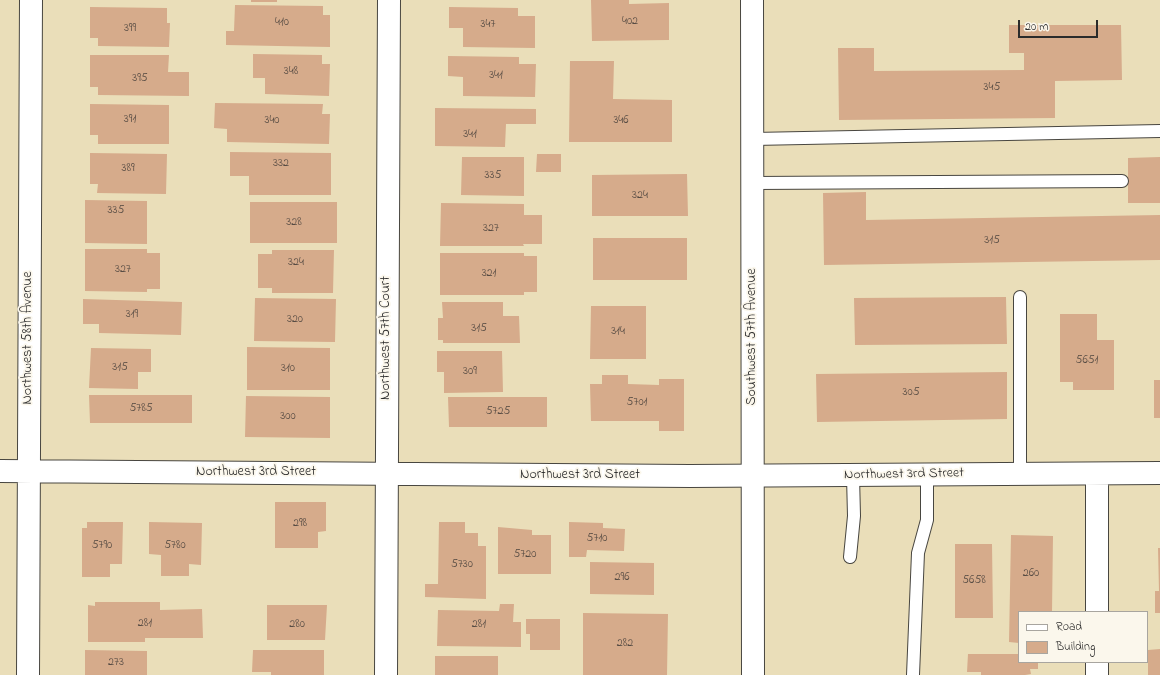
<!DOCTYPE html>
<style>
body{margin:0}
#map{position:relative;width:1160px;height:675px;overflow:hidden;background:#eadeb9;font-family:"Indie Flower",sans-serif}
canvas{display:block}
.legend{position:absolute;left:1018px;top:611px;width:130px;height:52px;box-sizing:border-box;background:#fbf7ec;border:1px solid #a8a59f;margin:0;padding:5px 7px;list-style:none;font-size:12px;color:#2b2b2b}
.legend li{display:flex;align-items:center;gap:8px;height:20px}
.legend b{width:20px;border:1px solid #a8a59f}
.scale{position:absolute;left:1018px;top:20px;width:80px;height:18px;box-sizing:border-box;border:2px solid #2b2b2b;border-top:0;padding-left:5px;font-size:12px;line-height:14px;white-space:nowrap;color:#2b2b2b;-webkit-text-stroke:3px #fbf7ec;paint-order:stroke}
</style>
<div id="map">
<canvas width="1160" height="675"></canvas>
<ul class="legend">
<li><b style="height:5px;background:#fff"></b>Road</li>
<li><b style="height:11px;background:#d6ab8b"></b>Building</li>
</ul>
<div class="scale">20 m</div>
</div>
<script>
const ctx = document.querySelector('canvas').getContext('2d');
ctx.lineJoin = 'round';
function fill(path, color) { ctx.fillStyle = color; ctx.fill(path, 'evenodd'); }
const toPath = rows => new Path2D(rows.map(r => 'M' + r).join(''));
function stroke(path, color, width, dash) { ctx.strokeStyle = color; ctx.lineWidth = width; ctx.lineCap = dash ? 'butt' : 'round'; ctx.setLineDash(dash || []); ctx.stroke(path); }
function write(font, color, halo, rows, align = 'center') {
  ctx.font = font + ' "Indie Flower",sans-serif'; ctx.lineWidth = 3.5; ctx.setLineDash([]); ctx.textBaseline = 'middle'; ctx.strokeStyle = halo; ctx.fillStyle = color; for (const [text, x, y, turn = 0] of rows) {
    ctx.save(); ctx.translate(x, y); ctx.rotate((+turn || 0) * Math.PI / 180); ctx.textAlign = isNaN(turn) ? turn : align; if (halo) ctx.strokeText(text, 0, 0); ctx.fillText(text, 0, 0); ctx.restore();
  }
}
fill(toPath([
 [251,0,277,0,277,2,251,2],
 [591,0,629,0,629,4,669,3,669,40,592,41],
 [235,5,323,6,323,15,330,15,330,47,226,45,226,31,234,31],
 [90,7,167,8,167,23,170,23,169,47,98,46,98,38,90,38],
 [449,7,518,8,518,16,535,16,535,48,463,47,463,28,449,28],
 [1009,25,1121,25,1122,80,1055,81,1055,118,839,120,838,48,874,48,874,71,1024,70,1024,53,1009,53],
 [253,54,322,55,322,64,330,64,329,96,265,94,265,78,253,78],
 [90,55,169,55,168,72,189,72,189,96,98,95,98,87,90,87],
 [448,56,519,57,519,64,536,64,535,97,463,96,463,77,448,76],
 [570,61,614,61,613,99,672,100,672,142,569,142],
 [215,103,323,104,322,114,330,114,329,144,227,142,227,129,214,128],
 [90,104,169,105,169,144,98,144,98,135,90,135],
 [435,108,536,109,536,124,506,124,505,147,435,146],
 [230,152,331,153,331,195,249,195,249,176,230,176],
 [90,153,167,154,166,194,97,193,98,184,90,184],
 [537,154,561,154,561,172,536,172],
 [462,157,524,157,524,196,461,195],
 [1160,157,1160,203,1128,203,1128,158],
 [687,174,688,216,592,216,592,175],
 [866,192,866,220,1160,215,1160,260,824,265,823,193],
 [85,200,147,201,147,244,85,243],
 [250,202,337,202,337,243,250,243],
 [441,203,524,204,524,215,542,215,542,244,523,244,524,246,440,246],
 [593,238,687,238,687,280,593,280],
 [85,249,147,249,147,253,160,253,160,289,147,289,147,292,85,291],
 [272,250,334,250,333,293,272,293,272,288,258,288,258,254,272,254],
 [440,253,524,253,524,256,537,256,537,292,524,292,524,295,440,295],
 [1006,297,1007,344,855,345,854,298],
 [255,298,336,299,335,342,254,341],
 [83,299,182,302,181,335,99,333,99,324,83,324],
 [442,302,503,302,503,316,519,316,520,343,443,343,443,340,438,340,438,318,443,318],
 [591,306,646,306,646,359,590,359],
 [1060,314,1097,314,1097,340,1114,340,1114,390,1073,390,1073,382,1060,382],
 [247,347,330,348,330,390,247,390],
 [91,348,151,349,151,372,138,372,138,389,89,388],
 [437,351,502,351,503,392,444,393,444,372,437,372],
 [1007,372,1007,419,817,422,816,374],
 [602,375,628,375,628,384,659,385,659,379,684,379,684,431,659,431,659,421,591,421,590,384,602,384],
 [1154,380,1160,380,1160,418,1154,418],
 [89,395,192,395,192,423,90,423],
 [246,396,330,397,330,438,245,437],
 [448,397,547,397,547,427,449,427],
 [275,502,326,502,326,531,318,532,318,548,275,548],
 [87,522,123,522,122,564,110,564,110,577,82,577,82,528,87,528],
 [149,522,202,523,201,565,189,564,189,576,161,576,161,555,149,554],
 [439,522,465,522,465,533,478,533,478,546,486,546,486,599,425,597,425,584,438,584],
 [569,522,603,523,603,528,625,529,624,551,587,550,586,557,569,557],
 [498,527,532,530,532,535,551,535,551,574,498,574],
 [1011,535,1053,536,1052,612,1019,612,1019,643,1009,642],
 [955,544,992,544,993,618,955,618],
 [1158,548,1160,548,1160,613,1155,613,1155,591,1159,591],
 [590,562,654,563,654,595,590,594],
 [95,602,160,602,160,610,202,609,203,638,145,638,145,642,88,642,88,605,95,606],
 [500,604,514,604,513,622,521,622,521,647,437,646,438,610,499,611],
 [267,605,327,605,325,640,267,640],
 [583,613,668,614,667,675,583,675],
 [526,619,560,619,560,650,530,650,530,634,526,634],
 [1160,649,1160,675,1148,675,1148,650],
 [85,650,147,651,147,675,85,675],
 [253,650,324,650,324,675,271,675,271,672,252,672],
 [968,654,1019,654,1019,662,1038,662,1038,669,1030,669,1031,674,1025,675,981,675,981,672,967,672],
 [435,656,498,656,498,675,435,675]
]), '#d6ab8b');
const lane = toPath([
 [753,139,1160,131],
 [753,183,1122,181],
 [1020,474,1020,297],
 [850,557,854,516,853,476],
 [913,675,918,553,927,520,927,475]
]);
const street = toPath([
 [0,471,690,476,1160,473],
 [1097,612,1097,474],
 [28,675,31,0],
 [386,675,389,0],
 [1097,675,1097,662]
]);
const secondary = toPath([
 [752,0,753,675]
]);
stroke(lane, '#484640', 14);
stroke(street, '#484640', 24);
stroke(secondary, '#484640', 24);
stroke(lane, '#fff', 12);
stroke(street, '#fff', 22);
stroke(secondary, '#fff', 22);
write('12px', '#564b43', null, [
 ["402",630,22],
 ["410",282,23],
 ["347",488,25],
 ["399",130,29],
 ["348",291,72],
 ["341",496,76],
 ["395",140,79],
 ["345",992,88],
 ["391",130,120],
 ["340",272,121],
 ["346",621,121],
 ["341",470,135],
 ["332",281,164],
 ["389",128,169],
 ["335",493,176],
 ["324",640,196],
 ["335",116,211],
 ["328",294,223],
 ["327",491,229],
 ["315",992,241],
 ["324",296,263],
 ["327",123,270],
 ["321",489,274],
 ["319",132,315],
 ["320",295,320],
 ["315",479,329],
 ["314",618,332],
 ["5651",1087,361],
 ["315",120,368],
 ["310",288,369],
 ["309",470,372],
 ["305",911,393],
 ["5701",637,403],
 ["5785",141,409],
 ["5725",498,412],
 ["300",288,417],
 ["298",300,524],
 ["5710",597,539],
 ["5790",102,546],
 ["5780",175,546],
 ["5720",525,555],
 ["5730",462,565],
 ["260",1031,574],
 ["296",622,578],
 ["5658",974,581],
 ["281",145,624],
 ["280",297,625],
 ["281",479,625],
 ["282",625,644],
 ["273",116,663]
]);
write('14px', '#2b2b2b', '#fbf7ec', [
 ["Southwest 57th Avenue",753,337,-90],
 ["Northwest 58th Avenue",29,338,-90],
 ["Northwest 57th Court",387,338,-90],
 ["Northwest 3rd Street",256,473],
 ["Northwest 3rd Street",904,475,-1],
 ["Northwest 3rd Street",580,476]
]);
</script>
